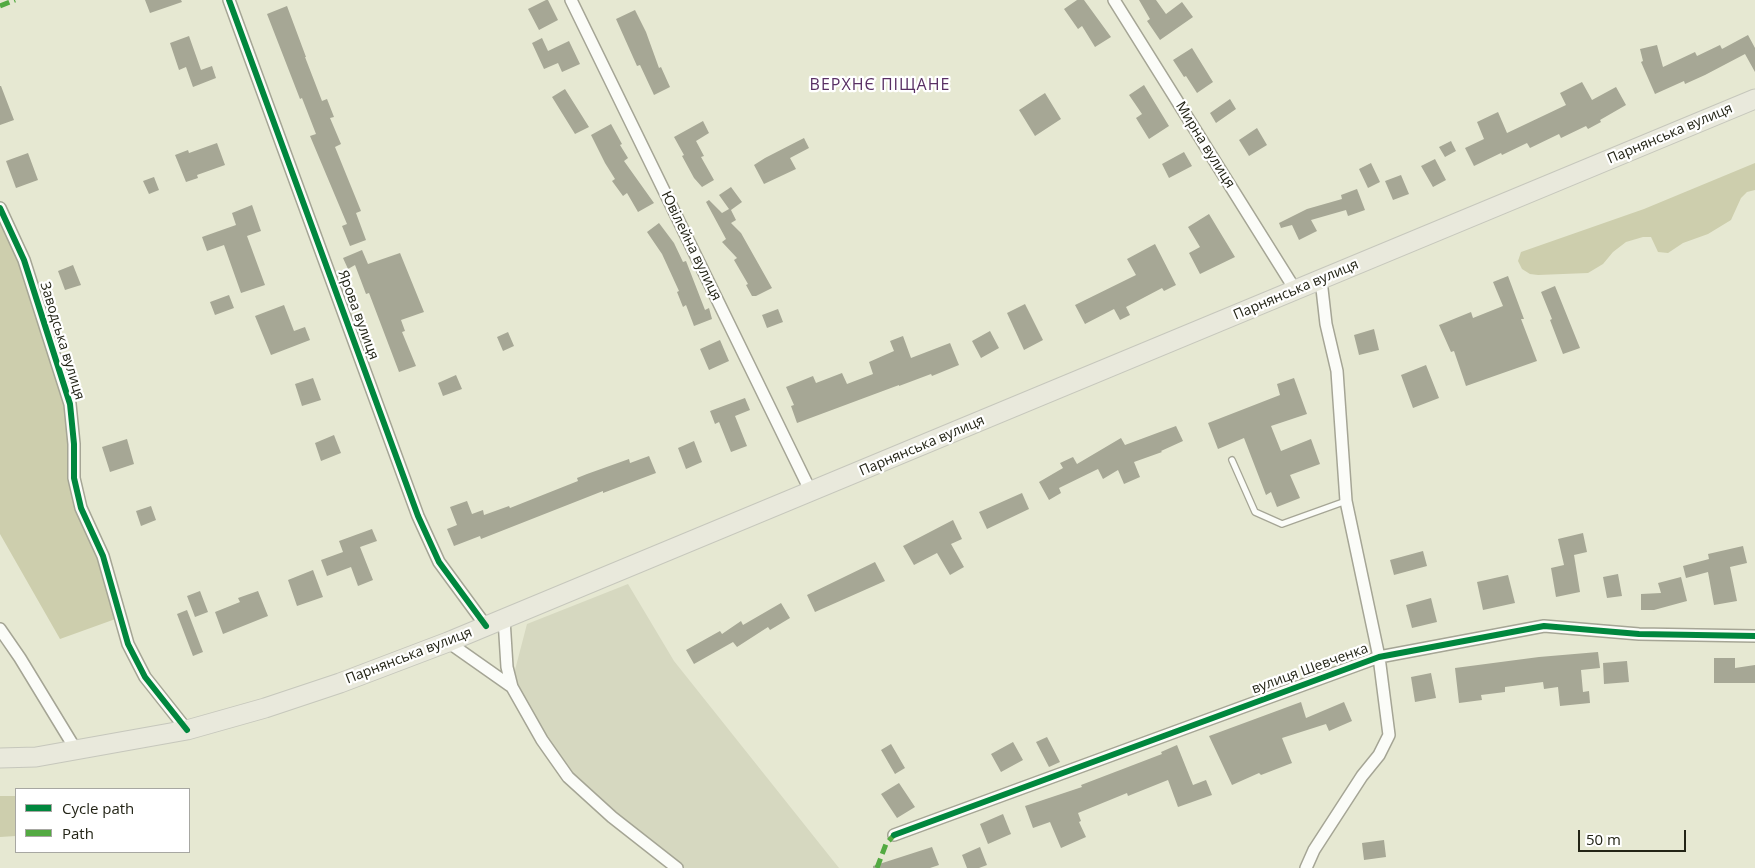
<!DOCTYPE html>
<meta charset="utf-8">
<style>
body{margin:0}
#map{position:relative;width:1755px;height:868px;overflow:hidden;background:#e6e8d2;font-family:"Open Sans",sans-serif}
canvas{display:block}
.legend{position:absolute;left:15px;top:788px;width:175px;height:65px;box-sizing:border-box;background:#fff;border:1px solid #a7a7a2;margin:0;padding:6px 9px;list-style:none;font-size:15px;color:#232416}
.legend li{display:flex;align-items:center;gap:10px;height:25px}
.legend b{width:25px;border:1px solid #a7a7a2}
.scale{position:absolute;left:1578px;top:830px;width:108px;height:22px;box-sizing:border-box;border:2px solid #232416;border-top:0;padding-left:6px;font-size:15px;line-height:18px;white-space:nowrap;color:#232416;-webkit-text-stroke:4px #fff;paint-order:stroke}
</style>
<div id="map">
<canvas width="1755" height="868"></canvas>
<ul class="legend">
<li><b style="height:6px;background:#00873e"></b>Cycle path</li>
<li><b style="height:6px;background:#53aa42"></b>Path</li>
</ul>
<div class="scale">50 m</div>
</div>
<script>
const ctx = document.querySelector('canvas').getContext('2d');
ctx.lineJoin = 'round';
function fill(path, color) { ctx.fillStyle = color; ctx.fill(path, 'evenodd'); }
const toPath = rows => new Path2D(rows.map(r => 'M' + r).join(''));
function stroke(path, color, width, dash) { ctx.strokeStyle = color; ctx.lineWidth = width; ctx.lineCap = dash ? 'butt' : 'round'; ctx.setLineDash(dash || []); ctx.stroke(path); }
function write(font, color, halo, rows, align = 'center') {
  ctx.font = font + ' "Open Sans",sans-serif'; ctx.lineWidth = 4.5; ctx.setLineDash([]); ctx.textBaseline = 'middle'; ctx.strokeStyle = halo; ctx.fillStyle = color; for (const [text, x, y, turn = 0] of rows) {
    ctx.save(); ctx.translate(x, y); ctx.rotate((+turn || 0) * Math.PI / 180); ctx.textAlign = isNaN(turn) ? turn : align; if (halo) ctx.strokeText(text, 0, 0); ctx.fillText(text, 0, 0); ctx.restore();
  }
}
fill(toPath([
 [628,584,674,661,839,868,677,868,568,777,512,687,515,670,527,624]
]), '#d6d8c0');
fill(toPath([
 [1755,163,1755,190,1747,192,1741,198,1731,220,1708,234,1683,243,1668,253,1658,252,1651,237,1643,237,1626,242,1613,252,1603,264,1588,273,1538,275,1530,274,1522,269,1518,261,1521,252,1644,209],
 [0,208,70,404,74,478,121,617,60,639,0,534],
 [0,796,16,796,16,836,0,837]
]), '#cdcead');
fill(toPath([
 [145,0,181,0,182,2,150,13],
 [546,0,548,0,558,20,539,30,528,9],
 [1077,0,1084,0,1111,37,1095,47,1082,26,1078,29,1064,9],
 [1139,0,1156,0,1166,14,1182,2,1193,17,1160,40,1147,21,1150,19],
 [287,6,306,57,305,57,322,101,327,99,334,117,330,118,341,144,335,147,361,211,356,213,366,240,350,246,342,226,347,224,310,136,316,134,302,98,300,99,267,14],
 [635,10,646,32,659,68,661,67,670,87,654,95,640,65,637,66,616,19],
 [1748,35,1755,48,1755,72,1745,54,1705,75,1685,84,1684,81,1655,94,1641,62,1643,61,1640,49,1657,45,1663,67,1695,52,1697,56,1720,45,1722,49],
 [189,36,201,70,212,66,216,78,193,87,186,67,179,70,170,43],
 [542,38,548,51,569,41,580,64,562,72,558,63,544,69,532,43],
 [1192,48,1213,82,1197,93,1186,76,1184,77,1173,60],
 [1582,82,1592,100,1616,87,1626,105,1600,120,1601,122,1588,129,1586,126,1561,138,1559,134,1530,148,1527,143,1502,155,1501,153,1474,166,1465,148,1484,139,1477,122,1498,112,1507,133,1566,105,1560,93],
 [1144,85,1169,126,1149,139,1136,118,1142,114,1129,95],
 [0,86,1,86,14,120,0,125],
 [565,89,589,127,575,134,552,97],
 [1045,93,1061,119,1035,136,1019,110],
 [1230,99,1236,109,1216,123,1210,113],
 [703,121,709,133,696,141,704,156,701,157,714,180,702,187,694,178,682,156,684,155,674,137],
 [611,124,622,144,620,145,628,158,624,161,654,203,638,212,627,193,623,196,612,181,615,179,605,163,591,135],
 [1257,128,1267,145,1249,156,1239,140],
 [804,138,809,148,790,158,796,169,764,184,754,165,765,158],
 [1451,141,1456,151,1445,157,1439,147],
 [217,143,225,165,197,175,198,178,186,182,175,155,188,150,189,153],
 [1184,152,1192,166,1169,178,1162,164],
 [28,153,38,180,16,188,6,161],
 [1435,159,1446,180,1433,187,1421,166],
 [1371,163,1380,182,1368,188,1359,169],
 [1401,175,1409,194,1393,200,1385,181],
 [154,177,159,190,149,194,143,181],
 [731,187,742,202,731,210,736,220,731,223,741,233,772,288,756,296,752,296,746,285,748,284,734,260,737,258,722,242,726,239,706,202,709,200,722,213,729,209,719,195],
 [1357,189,1365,210,1348,216,1346,210,1311,220,1317,231,1299,240,1292,225,1281,228,1279,223,1307,209,1342,199,1341,195],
 [252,205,261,231,247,236,265,285,241,293,224,245,207,251,202,237,236,225,232,213],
 [1209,214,1235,257,1200,274,1189,253,1200,247,1188,227],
 [659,223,674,243,683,262,686,261,705,310,709,308,712,319,694,326,686,305,683,307,677,292,679,291,662,254,647,232],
 [1155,244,1176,285,1164,291,1162,288,1126,307,1130,315,1120,320,1114,309,1085,324,1075,305,1136,275,1127,259],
 [362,250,368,264,400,253,424,312,401,320,405,331,402,332,416,366,399,372,369,293,366,294,355,265,348,269,343,258],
 [73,265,81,285,65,290,58,271],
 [1508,276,1524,319,1521,319,1537,361,1466,386,1454,351,1451,352,1439,325,1471,312,1473,318,1503,306,1493,282],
 [1555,286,1580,348,1563,354,1550,320,1552,319,1541,292],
 [229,295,234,308,215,315,210,302],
 [1025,304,1043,340,1024,350,1007,313],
 [284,305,294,331,305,327,310,340,271,355,255,316],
 [778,309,783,322,767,328,762,315],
 [1374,329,1379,350,1359,355,1354,335],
 [990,331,999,348,981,358,972,341],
 [508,332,514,346,503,351,497,337],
 [903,336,911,358,950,343,959,365,932,376,931,374,899,386,899,385,797,423,791,406,794,405,786,387,813,376,816,383,842,373,847,384,873,374,869,362,894,351,890,341],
 [720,340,729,361,709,370,700,349],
 [1426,365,1439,398,1413,408,1401,375],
 [456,375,462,389,443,396,438,383],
 [313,378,321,400,302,406,295,384],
 [1294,378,1307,414,1271,426,1281,451,1311,439,1320,464,1290,475,1300,498,1277,507,1271,492,1266,495,1244,438,1218,449,1208,423,1280,395,1277,384],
 [745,398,750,410,735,416,747,446,731,452,719,422,715,424,710,411],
 [1176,426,1183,441,1161,451,1162,452,1134,462,1140,477,1124,484,1118,470,1103,479,1098,469,1059,488,1061,493,1049,500,1039,482,1063,468,1060,463,1073,457,1077,464,1121,438,1125,445],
 [334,435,341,453,321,461,315,443],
 [127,439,134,464,110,472,102,447],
 [694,441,702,462,686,469,678,448],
 [649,456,656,473,603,493,603,491,481,539,480,536,454,546,447,529,457,525,450,507,467,501,472,514,483,510,484,515,509,506,510,508,578,481,577,478,587,474,629,459,630,463],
 [1022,493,1029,509,987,529,979,512],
 [151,506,156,520,141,526,136,511],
 [953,520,962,539,951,544,964,567,950,575,937,553,914,565,903,546],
 [372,529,377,541,360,547,373,580,358,586,351,567,327,576,321,560,343,552,339,541],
 [1583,533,1587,552,1574,555,1580,592,1556,597,1551,568,1564,565,1558,539],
 [1743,546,1747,563,1730,567,1737,601,1714,605,1708,572,1686,578,1683,566,1709,559,1708,554],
 [1423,551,1427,566,1394,575,1390,560],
 [875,562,885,581,815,612,807,595],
 [313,570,323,597,297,606,288,580],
 [1618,574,1622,596,1607,598,1603,577],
 [1508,575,1515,603,1483,610,1477,582],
 [1681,577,1687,601,1654,610,1641,610,1641,594,1661,593,1658,583],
 [200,591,208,612,195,617,187,596],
 [258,591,268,616,223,634,215,612,240,602,238,598],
 [1431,598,1437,622,1412,628,1406,605],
 [781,603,790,618,770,630,768,627,737,647,733,642,694,664,686,650,720,631,722,634,741,621,743,625],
 [187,610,203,652,193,656,177,614],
 [1598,652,1600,668,1581,670,1583,692,1589,691,1590,703,1560,706,1558,687,1544,689,1543,682,1505,687,1505,692,1481,695,1482,700,1459,703,1455,668,1539,657],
 [1714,658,1735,658,1735,668,1755,665,1755,683,1714,683],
 [1627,661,1629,682,1604,684,1603,663],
 [1431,673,1436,698,1415,702,1411,677],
 [1301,702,1306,718,1344,702,1352,721,1329,731,1326,724,1282,738,1292,763,1261,775,1259,773,1232,785,1209,736],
 [1047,737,1060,762,1049,767,1036,742],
 [1013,742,1023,760,1001,772,991,754],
 [891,744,905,768,895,774,881,750],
 [1177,745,1193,785,1206,780,1212,795,1178,807,1168,780,1128,796,1127,793,1078,813,1081,821,1079,822,1086,837,1061,848,1050,822,1033,828,1025,806,1082,787,1081,785,1162,754,1161,752],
 [899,783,915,807,897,818,881,794],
 [1003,814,1011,834,988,844,980,824],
 [1384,840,1386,857,1364,860,1362,843],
 [932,847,939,865,930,868,873,868,873,866],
 [980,847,987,865,979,868,967,868,962,855]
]), '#a6a795');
const lane = toPath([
 [1232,460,1255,512,1282,524,1346,501]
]);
const street = toPath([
 [229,0,418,516,439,562,486,626],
 [571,0,811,492],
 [1114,0,1296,291],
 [0,208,24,260,70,404,74,444,74,478,81,508,103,556,128,644,145,677,187,730],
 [504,619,507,667,512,687,542,740,568,777,612,817,677,868],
 [0,629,20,658,76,750],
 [448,642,512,687],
 [894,835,1379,657,1544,626,1639,634,1755,636],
 [1306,868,1314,850,1362,776,1379,755,1389,735,1379,657,1346,501,1337,371,1326,324,1321,280]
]);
const primary = toPath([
 [0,758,36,757,187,730,265,708,340,683,448,642,1755,99]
]);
stroke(lane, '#a5a595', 8);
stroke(street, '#a5a595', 14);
stroke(primary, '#c6c7bc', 21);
stroke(lane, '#fbfcf8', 5.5);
stroke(street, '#fbfcf8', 11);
stroke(primary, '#e9e9dc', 19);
stroke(toPath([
 [0,6,15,0],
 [877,868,886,844,894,835]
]), '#53aa42', 5, [10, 5]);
stroke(toPath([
 [229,0,418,516,439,562,486,626],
 [0,208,24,260,70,404,74,444,74,478,81,508,103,556,128,644,145,677,187,730],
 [894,835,1379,657,1544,626,1639,634,1755,636]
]), '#00873e', 6);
write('14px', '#232416', '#fff', [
 ["Парнянська вулиця",1670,134,-23],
 ["Мирна вулиця",1205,145,58],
 ["Ювілейна вулиця",691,246,64],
 ["Парнянська вулиця",1296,290,-23],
 ["Ярова вулиця",358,315,70],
 ["Заводська вулиця",62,341,73],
 ["Парнянська вулиця",922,446,-23],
 ["Парнянська вулиця",409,656,-21],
 ["вулиця Шевченка",1310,669,-20]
]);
ctx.letterSpacing = '1px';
write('16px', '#592f64', '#fff', [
 ["ВЕРХНЄ ПІЩАНЕ",880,85]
]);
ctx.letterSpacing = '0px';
</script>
